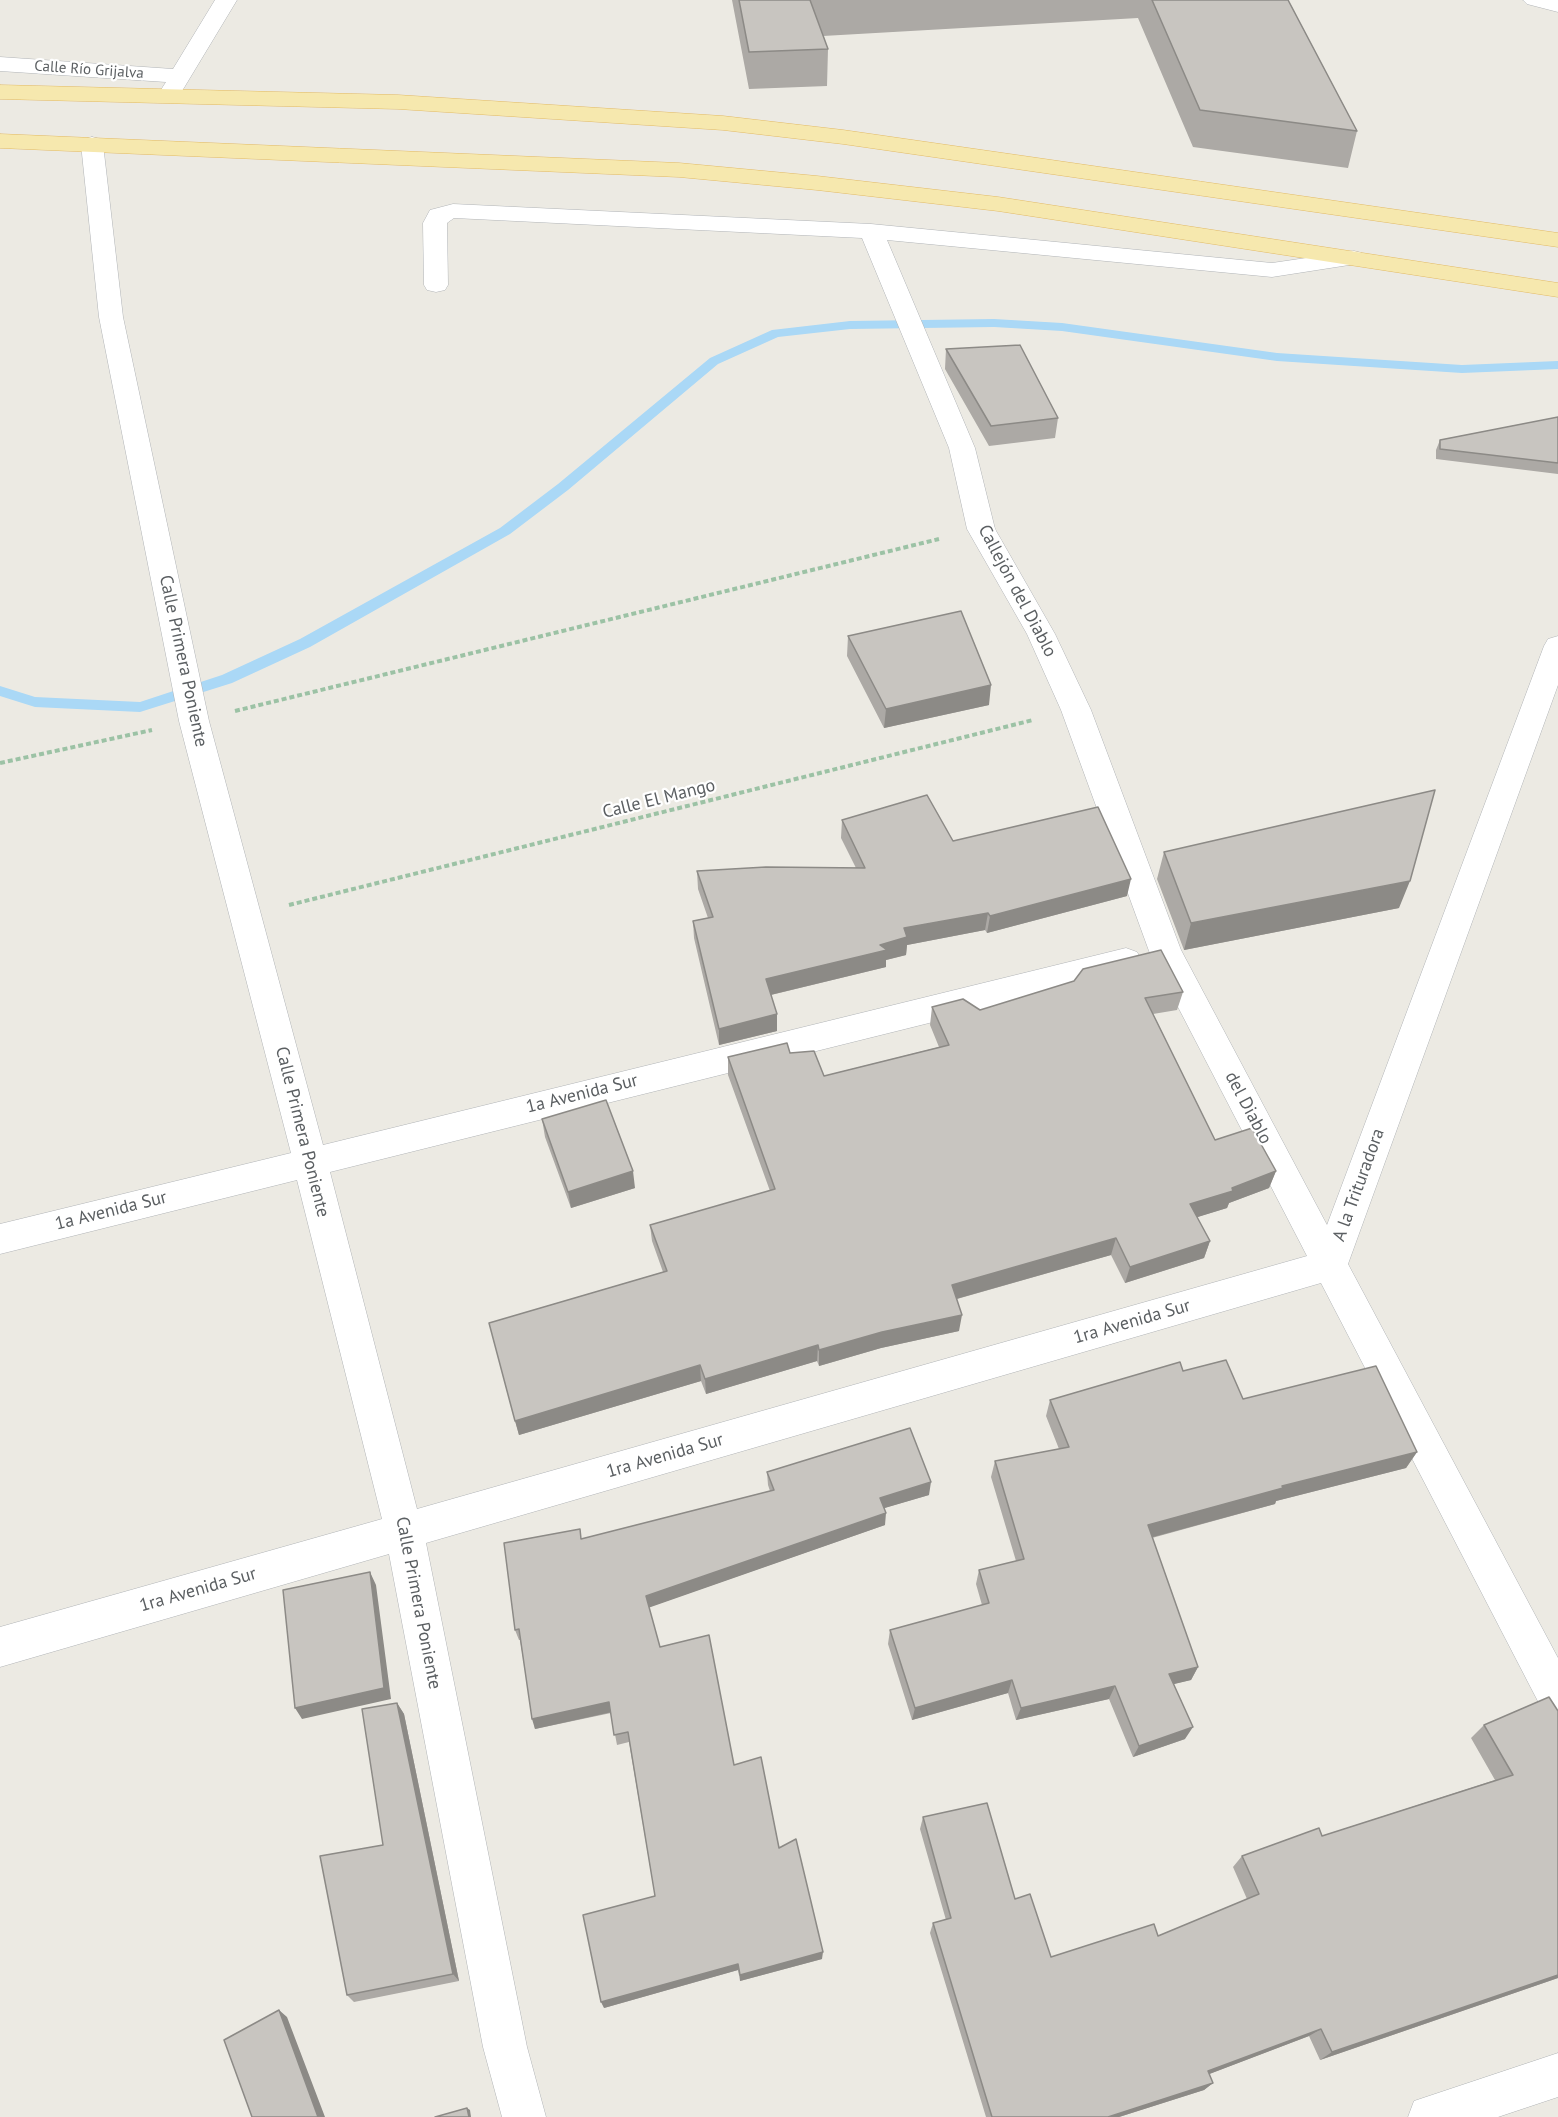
<!DOCTYPE html>
<meta charset="utf-8">
<style>
body{margin:0}
canvas{display:block;background:#eceae3}
</style>
<canvas width="1558" height="2117"></canvas>
<script>
const ctx = document.querySelector('canvas').getContext('2d');
ctx.lineJoin = 'round';
const toPath = rows => new Path2D(rows.map(r => 'M' + r).join(''));
function fill(path, color) { ctx.fillStyle = color; ctx.fill(path, 'evenodd'); }
function stroke(path, color, width, dash) { ctx.strokeStyle = color; ctx.lineWidth = width; ctx.lineCap = dash ? 'butt' : 'round'; ctx.setLineDash(dash || []); ctx.stroke(path); }
function write(font, color, halo, rows, align = 'center') {
  ctx.font = font + ' "PT Sans",sans-serif'; ctx.lineWidth = 4.5; ctx.setLineDash([]); ctx.textBaseline = 'middle'; ctx.strokeStyle = halo; ctx.fillStyle = color; for (const [text, x, y, turn = 0] of rows) {
    ctx.save(); ctx.translate(x, y); ctx.rotate((+turn || 0) * Math.PI / 180); ctx.textAlign = isNaN(turn) ? turn : align; if (halo) ctx.strokeText(text, 0, 0); ctx.fillText(text, 0, 0); ctx.restore();
  }
}
fill(toPath([
 [994,319,1062,323,1277,353,1462,365,1558,361,1558,369,1462,373,1277,361,1062,331,994,327,850,329,778,337,718,364,568,490,510,534,310,647,232,683,140,712,35,707,0,696,0,686,35,697,140,702,222,675,300,639,500,528,558,484,710,358,772,330,850,321,994,319]
]), '#aad8f6');
const minor = toPath([
 [215,0,237,0,176,101,160,101,157,96,166,82,0,71,0,57,173,69,215,0],
 [1523,0,1558,0,1558,12,1527,4,1523,0],
 [92,137,100,139,103,144,123,317,209,721,323,1145,1126,948,1137,952,1142,961,1137,970,1126,974,330,1172,417,1509,1307,1256,1149,951,1061,710,1027,634,967,529,949,448,862,238,454,218,447,223,448,285,445,290,436,292,427,290,424,285,423,223,430,210,453,204,871,224,1272,263,1354,251,1362,253,1366,258,1362,263,1272,277,887,240,975,448,995,529,1055,634,1091,710,1181,950,1327,1225,1544,646,1548,639,1558,636,1558,685,1348,1264,1558,1658,1558,1719,1544,1713,1321,1283,426,1543,527,2047,546,2117,502,2117,483,2047,389,1554,0,1667,0,1627,382,1519,297,1180,0,1254,0,1224,291,1153,179,721,99,317,81,144,84,139,92,137],
 [1558,2053,1558,2097,1498,2117,1408,2117,1414,2101,1558,2053]
]);
const major = toPath([
 [0,85,398,95,723,116,843,130,1558,233,1558,247,843,144,723,130,398,109,0,99,0,85],
 [0,134,679,163,817,176,998,197,1558,283,1558,297,998,211,817,190,679,177,0,148,0,134]
]);
stroke(minor, '#b1b4b7', 1);
stroke(major, '#e2ba66', 1);
stroke(toPath([
 [235,711,939,539],
 [0,763,152,730],
 [289,905,1033,720]
]), '#9cc2a5', 4, [5, 3]);
fill(minor, '#fff');
fill(major, '#f6e8ae');
fill(toPath([
 [732,0,1288,0,1357,131,1348,168,1193,147,1138,18,823,36,828,49,827,86,749,89],
 [946,349,1058,418,1055,438,989,446,945,369],
 [1558,417,1558,474,1436,459,1436,450,1440,440],
 [848,636,989,705,884,728,847,656],
 [842,820,953,841,1127,896,987,933,985,930,907,945,906,955,886,960,886,967,771,995,777,1031,719,1045,694,938,693,921,708,918,698,889,697,871,856,868,841,838],
 [1164,852,1399,908,1184,950,1157,879],
 [1183,992,1177,1010,1153,1014,1215,1140,1276,1171,1269,1188,1229,1203,1227,1208,1197,1217,1210,1241,1204,1258,1125,1283,1111,1255,957,1299,959,1331,881,1348,819,1366,817,1361,706,1394,701,1381,519,1435,489,1323,663,1272,652,1241,650,1225,770,1191,728,1075,728,1057,790,1053,824,1076,939,1047,930,1025,932,1007,980,1010],
 [542,1119,635,1188,571,1208,545,1137],
 [1183,1371,1243,1399,1417,1452,1406,1468,1276,1501,1275,1504,1152,1538,1198,1667,1191,1680,1173,1684,1185,1739,1133,1757,1109,1699,1016,1720,1008,1693,912,1720,888,1644,890,1630,982,1605,976,1584,979,1570,1016,1561,991,1477,995,1461,1059,1449,1046,1416,1050,1400],
 [767,1472,929,1495,884,1508,885,1525,649,1607,660,1647,734,1765,779,1848,822,1959,740,1981,738,1970,604,2008,655,1896,629,1742,617,1745,611,1713,535,1729,520,1640,519,1640,515,1630,582,1539,770,1491,768,1485],
 [397,1703,404,1714,459,1981,354,2002,347,1995,383,1845],
 [1558,1711,1558,1978,1320,2060,1309,2036,1209,2074,1213,2083,1204,2090,1119,2117,986,2117,930,1933,933,1923,946,1920,920,1829,923,1817,1015,1899,1051,1957,1158,1936,1247,1899,1233,1867,1242,1856,1322,1836,1495,1780,1471,1738,1484,1725]
]), '#aca9a5');
fill(toPath([
 [991,685,989,705,884,728,886,709],
 [1131,879,1127,896,987,933,990,916],
 [1410,881,1399,908,1184,950,1191,923],
 [988,913,985,930,907,945,906,955,886,960,886,967,766,996,766,979,880,945,904,928],
 [777,1014,777,1031,719,1045,719,1029],
 [633,1171,635,1188,571,1208,568,1192],
 [1276,1171,1269,1188,1229,1203,1227,1208,1185,1221,1190,1204,1232,1188],
 [1116,1238,1111,1255,949,1301,952,1285],
 [1210,1241,1204,1258,1125,1283,1130,1267],
 [962,1315,959,1331,881,1348,819,1366,819,1350,882,1332],
 [818,1345,817,1361,706,1394,705,1379],
 [700,1365,701,1381,519,1435,515,1421],
 [1417,1452,1406,1468,1276,1501,1275,1504,1142,1540,1148,1525,1282,1486],
 [931,1482,929,1495,878,1510,880,1498],
 [886,1513,885,1525,648,1608,646,1596],
 [370,1572,376,1585,391,1699,302,1719,295,1708],
 [1198,1667,1191,1680,1162,1687,1169,1674],
 [1012,1680,1008,1693,912,1720,915,1708],
 [1115,1686,1109,1699,1016,1720,1021,1708],
 [609,1702,612,1712,535,1729,532,1719],
 [397,1703,404,1714,459,1981,453,1974],
 [1193,1727,1185,1739,1133,1757,1139,1746],
 [823,1952,822,1959,740,1981,740,1975],
 [738,1964,738,1970,604,2008,601,2002],
 [1558,1975,1558,1978,1320,2060,1332,2052],
 [279,2010,287,2017,325,2117,318,2117],
 [1321,2029,1309,2036,1199,2078,1208,2071],
 [1213,2083,1204,2090,1119,2117,1108,2117],
 [467,2108,470,2110,471,2117,469,2117]
]), '#8c8a86');
const building = toPath([
 [739,0,810,0,828,49,749,52,739,0],
 [1152,0,1288,0,1357,131,1200,110,1152,0],
 [1020,345,1058,418,991,426,946,349,1020,345],
 [1558,417,1558,463,1440,449,1440,440,1558,417],
 [961,611,991,685,886,709,848,636,961,611],
 [1435,790,1410,881,1191,923,1164,852,1435,790],
 [927,795,953,841,1098,807,1131,879,990,916,988,913,904,928,907,937,880,945,887,950,766,979,777,1014,719,1029,693,921,713,917,697,871,766,867,865,868,842,820,927,795],
 [1161,950,1183,992,1145,998,1215,1140,1252,1128,1276,1171,1232,1188,1233,1191,1190,1204,1210,1241,1130,1267,1116,1238,952,1285,962,1315,882,1332,819,1350,818,1345,705,1379,700,1365,515,1421,489,1323,667,1271,650,1225,775,1189,728,1057,787,1043,790,1053,814,1051,824,1076,949,1045,932,1007,963,999,980,1010,1074,981,1083,969,1161,950],
 [606,1100,633,1171,568,1192,542,1119,606,1100],
 [1226,1360,1243,1399,1376,1366,1417,1452,1282,1486,1283,1488,1148,1525,1198,1667,1169,1674,1193,1727,1139,1746,1115,1686,1021,1708,1012,1680,915,1708,890,1630,989,1603,979,1570,1024,1559,995,1461,1069,1447,1050,1400,1180,1362,1183,1371,1226,1360],
 [910,1428,931,1482,880,1498,886,1513,646,1596,660,1647,709,1635,734,1765,761,1757,779,1848,796,1839,823,1952,740,1975,738,1964,601,2002,583,1915,655,1896,628,1732,614,1735,609,1702,532,1719,519,1629,515,1630,504,1543,580,1529,581,1539,774,1490,767,1472,910,1428],
 [370,1572,384,1688,295,1708,283,1590,370,1572],
 [1549,1697,1558,1711,1558,1975,1332,2052,1321,2029,1208,2071,1213,2083,1108,2117,992,2117,933,1923,951,1918,923,1817,987,1803,1015,1899,1030,1894,1051,1957,1154,1924,1158,1936,1259,1894,1242,1856,1319,1828,1322,1836,1513,1775,1484,1725,1549,1697],
 [397,1703,453,1974,347,1995,320,1856,383,1845,362,1709,397,1703],
 [279,2010,318,2117,252,2117,224,2040,279,2010],
 [467,2108,469,2117,435,2117,467,2108]
]);
fill(building, '#c8c5c0');
stroke(building, '#8c8a86', 1.5);
write('15px', '#5b5f62', '#fff', [
 ["Calle Río Grijalva",89,70,4]
]);
write('18px', '#5b5f62', '#fff', [
 ["Callejón del Diablo",1017,591,62],
 ["Calle Primera Poniente",183,661,78],
 ["Calle El Mango",659,799,-14],
 ["1a Avenida Sur",582,1094,-14],
 ["del Diablo",1248,1108,62],
 ["Calle Primera Poniente",302,1132,76],
 ["A la Trituradora",1359,1185,-70],
 ["1a Avenida Sur",111,1211,-14],
 ["1ra Avenida Sur",1132,1322,-16],
 ["1ra Avenida Sur",665,1456,-16],
 ["1ra Avenida Sur",198,1590,-16],
 ["Calle Primera Poniente",418,1603,79]
]);
</script>
